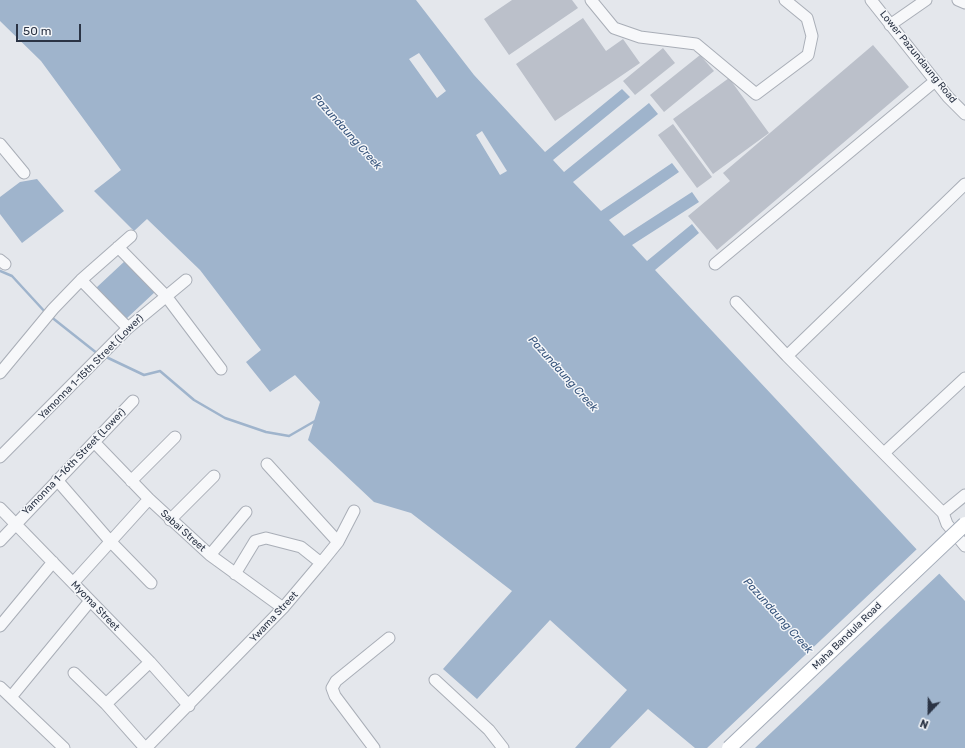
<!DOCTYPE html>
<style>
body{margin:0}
#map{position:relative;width:965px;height:748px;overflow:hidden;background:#e4e7ec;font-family:Rubik,sans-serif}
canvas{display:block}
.north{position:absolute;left:909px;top:692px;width:40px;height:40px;-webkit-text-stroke:3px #f4f6f9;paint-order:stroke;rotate:202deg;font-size:11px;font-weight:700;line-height:16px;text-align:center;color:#2b3445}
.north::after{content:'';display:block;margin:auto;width:14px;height:18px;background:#2b3445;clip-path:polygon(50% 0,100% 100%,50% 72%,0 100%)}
.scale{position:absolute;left:16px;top:24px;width:65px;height:18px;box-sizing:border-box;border:2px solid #2b3445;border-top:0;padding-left:5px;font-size:12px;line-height:14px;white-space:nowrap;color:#2b3445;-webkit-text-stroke:3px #f4f6f9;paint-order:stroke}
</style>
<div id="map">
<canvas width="965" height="748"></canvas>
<div class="north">N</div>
<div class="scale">50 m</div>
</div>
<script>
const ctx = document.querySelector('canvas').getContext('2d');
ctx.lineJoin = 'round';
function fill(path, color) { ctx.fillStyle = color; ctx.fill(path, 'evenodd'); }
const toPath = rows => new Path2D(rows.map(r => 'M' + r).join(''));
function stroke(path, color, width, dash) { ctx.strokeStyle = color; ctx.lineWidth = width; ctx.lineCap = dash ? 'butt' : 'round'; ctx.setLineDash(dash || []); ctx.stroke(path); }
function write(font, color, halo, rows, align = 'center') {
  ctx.font = font + ' Rubik,sans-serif'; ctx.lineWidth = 3; ctx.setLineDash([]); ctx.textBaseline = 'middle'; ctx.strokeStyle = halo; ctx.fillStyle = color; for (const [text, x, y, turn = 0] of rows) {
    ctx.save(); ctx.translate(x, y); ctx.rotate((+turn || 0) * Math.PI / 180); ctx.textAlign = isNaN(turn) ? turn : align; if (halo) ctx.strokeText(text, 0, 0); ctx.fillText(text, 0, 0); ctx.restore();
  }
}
fill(toPath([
 [0,0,416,0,474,75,545,152,622,89,630,97,553,160,564,172,649,103,658,114,573,182,601,211,672,163,679,172,609,220,624,236,692,192,699,202,632,245,647,261,692,224,699,233,655,270,965,601,965,748,695,748,648,709,610,748,575,748,627,690,550,620,477,699,443,669,512,591,411,513,374,502,308,440,320,402,295,375,270,392,246,362,261,350,200,270,147,219,134,231,94,191,121,170,41,61,0,21],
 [37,179,64,211,22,243,0,214,0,197,20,182],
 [126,260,156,291,126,319,96,288]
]), '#9fb4cc');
fill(toPath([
 [419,53,446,91,437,98,409,59],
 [482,131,507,171,500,175,476,135],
 [918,548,941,572,755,748,707,748]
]), '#e4e7ec');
stroke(toPath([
 [0,271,12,276,46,313],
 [50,316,98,354],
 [104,356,144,375,160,371,194,400,225,418,266,432,289,436,315,421]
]), '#9fb4cc', 2.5);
fill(toPath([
 [512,0,572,0,578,8,509,55,484,19],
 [583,18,606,51,623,39,640,63,555,121,516,64],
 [873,45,909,87,717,250,688,216,730,181,723,173],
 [663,48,675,63,635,95,623,81],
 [700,55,714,71,664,112,650,95],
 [729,78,769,133,713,174,673,119],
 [673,124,712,177,697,188,658,135]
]), '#bbc0ca');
const minor = toPath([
 [591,0,614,28,640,37,696,44,756,94,808,55,812,36,807,18,785,0],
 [871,0,948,97,965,114],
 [958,0,965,3],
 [890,25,926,0],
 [0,144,24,173],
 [118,247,166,296,221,369],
 [0,260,5,264],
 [715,264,935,81],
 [81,280,128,328],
 [736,302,787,356,943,513,947,524,965,546],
 [787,356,965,184],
 [0,373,53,309,81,280,131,236],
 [94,442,149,499,210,555,283,608],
 [884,453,965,378],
 [0,457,128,328,186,280],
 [267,464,338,542],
 [57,480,110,541,151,583],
 [131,481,175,437],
 [0,508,150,662,189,706],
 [943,513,965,495],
 [170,520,214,476],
 [0,541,133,401],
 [210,555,246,512],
 [321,563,338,542,354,511],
 [73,583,149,499],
 [0,626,53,562],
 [74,673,106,704,145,748],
 [435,680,489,730,503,748],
 [0,687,64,748],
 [11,697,90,601],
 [106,704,150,662],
 [146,748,283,608,321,563,301,547,266,538,255,541,235,574],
 [374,748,335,696,332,688,336,681,389,638]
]);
stroke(minor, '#a9aeb7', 13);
stroke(minor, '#f7f8fa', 11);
const majorBridge = toPath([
 [729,748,965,524]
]);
stroke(majorBridge, '#a3abb8', 16, []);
stroke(majorBridge, '#fff', 14);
write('10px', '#2b3445', '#f4f6f9', [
 ["Lower Pazundaung Road",918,57,51],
 ["Yamonna 1-15th Street (Lower)",91,367,-45],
 ["Yamonna 1-16th Street (Lower)",74,462,-46],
 ["Sabai Street",183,531,42],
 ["Myoma Street",95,606,46],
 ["Ywama Street",274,617,-47],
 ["Maha Bandula Road",847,636,-44]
]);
write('italic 11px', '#34527a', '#f4f6f9', [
 ["Pazundaung Creek",347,132,48],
 ["Pazundaung Creek",563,374,48],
 ["Pazundaung Creek",778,616,48]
]);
</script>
